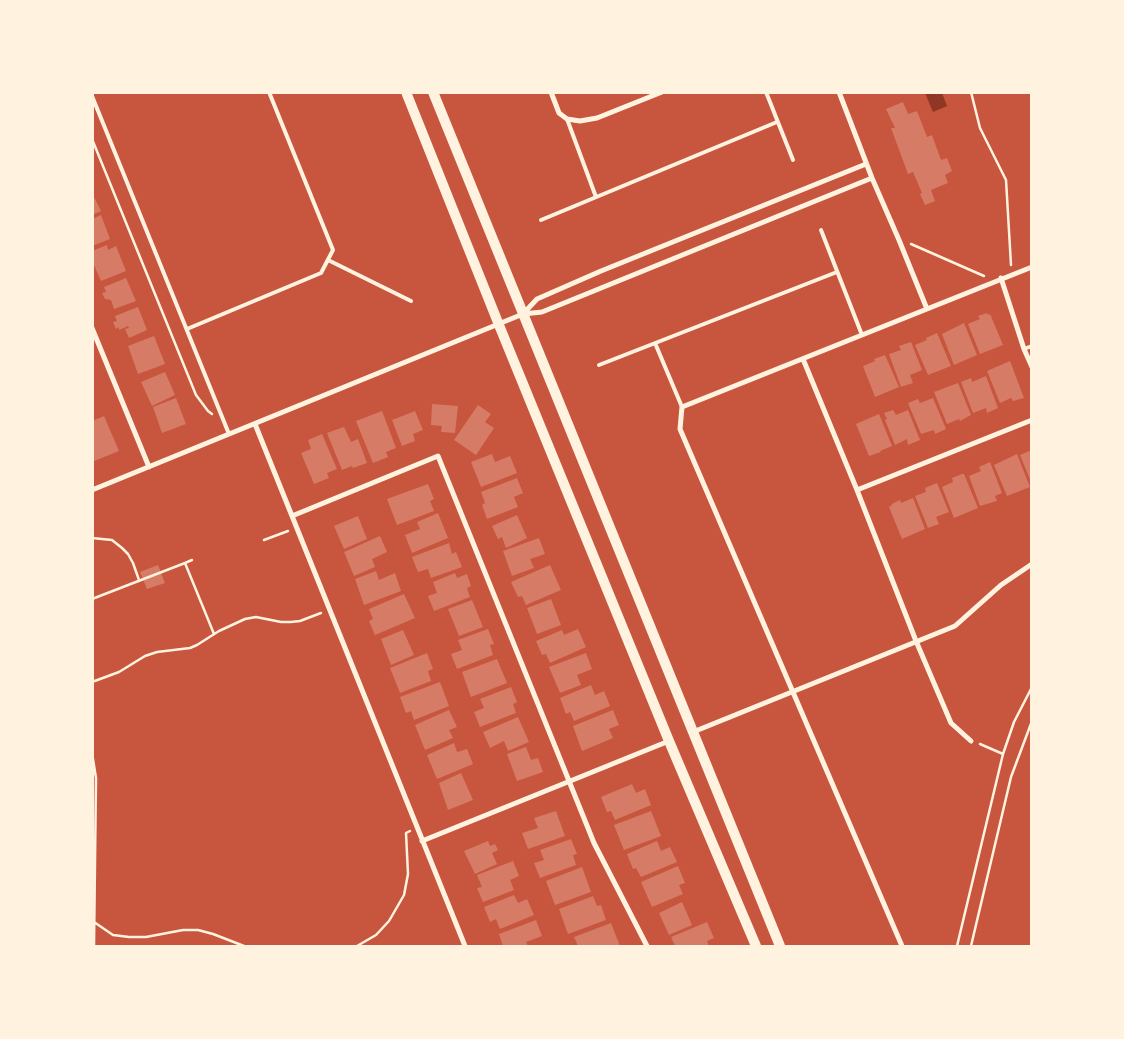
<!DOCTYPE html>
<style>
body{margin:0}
#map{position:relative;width:1124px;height:1039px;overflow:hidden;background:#c8553d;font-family:"Open Sans",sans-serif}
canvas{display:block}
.frame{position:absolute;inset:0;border:94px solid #fff3e0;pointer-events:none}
</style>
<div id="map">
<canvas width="1124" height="1039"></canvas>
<div class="frame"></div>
</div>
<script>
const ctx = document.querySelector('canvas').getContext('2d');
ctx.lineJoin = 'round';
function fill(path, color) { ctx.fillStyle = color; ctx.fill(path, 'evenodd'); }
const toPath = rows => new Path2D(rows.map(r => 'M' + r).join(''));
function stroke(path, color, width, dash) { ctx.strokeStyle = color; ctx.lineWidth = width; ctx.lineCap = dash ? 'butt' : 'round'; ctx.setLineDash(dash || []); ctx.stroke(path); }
fill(toPath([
 [925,93,942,93,947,106,933,112]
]), '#8f3625');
fill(toPath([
 [903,102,908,114,917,111,927,137,932,135,941,160,947,158,952,171,945,175,948,183,931,190,935,201,925,205,920,194,922,193,913,172,908,174,891,128,895,128,886,109],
 [92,193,101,211,92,215],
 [101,215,110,239,92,246,92,219],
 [107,245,108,250,116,246,126,271,101,281,93,263,92,251],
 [126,278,136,301,114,309,111,300,105,299,102,293,106,292,104,287],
 [138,307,147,330,129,338,125,329,129,328,128,326,119,330,119,327,116,329,113,322,117,321,115,316],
 [987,313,988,315,990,314,1003,345,980,354,968,324,980,319,978,316],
 [964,323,977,355,954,365,942,334],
 [937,333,951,366,928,375,915,345,927,340,926,338],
 [154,336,165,364,138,374,128,346],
 [911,342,922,370,910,375,913,383,901,387,889,354,901,350,899,346],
 [885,355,899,387,875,397,863,366,875,361,874,359],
 [1010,361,1024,398,1013,401,1011,398,1000,403,987,371],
 [165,372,175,395,152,406,141,382],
 [986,376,998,408,987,413,986,408,973,413,961,382,971,378,972,382],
 [958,383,971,415,960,421,959,419,947,424,934,392],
 [176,398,186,424,162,433,153,407],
 [933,398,946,429,935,434,934,430,921,434,908,403,918,399,920,403],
 [432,404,458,406,455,433,441,432,442,426,431,425],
 [478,405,491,414,485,422,494,428,476,455,454,440],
 [893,410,896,415,908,410,920,440,908,445,907,439,895,445,885,420,887,419,884,413],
 [382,411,396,448,386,452,388,457,373,463,356,421],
 [415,411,423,430,413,434,415,441,402,446,392,420],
 [879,414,892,446,880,451,881,452,869,456,856,424],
 [104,416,119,451,94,461,92,457,92,421],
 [344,427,351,442,358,439,367,463,353,468,352,466,342,470,327,433],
 [322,434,337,469,327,473,329,478,314,484,301,453,311,449,308,440],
 [1032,450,1032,482,1031,482,1020,455],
 [492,454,495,462,510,456,517,473,481,487,471,462],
 [1017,454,1030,487,1007,496,994,465],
 [990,462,1002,493,995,496,997,501,980,506,969,476,981,471,979,467],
 [962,474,964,474,978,508,954,518,942,487,953,482,952,478],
 [517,478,523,493,514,497,518,507,487,519,482,505,485,503,481,492],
 [937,483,949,512,936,517,939,524,928,528,915,496,926,492,925,488],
 [428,484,434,499,430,501,434,511,397,525,387,499],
 [913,498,925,529,902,539,889,507,892,505,892,504,900,500,901,503],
 [438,513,448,538,412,553,405,535,420,529,417,522],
 [517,515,527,538,506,548,502,537,498,539,492,526],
 [358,516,367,539,344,549,334,526],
 [380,536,387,552,372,559,375,567,354,576,344,552],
 [539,538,545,554,530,559,534,568,512,576,503,551],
 [449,543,452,554,456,552,462,567,431,578,428,569,418,572,412,557],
 [158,565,165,583,147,589,140,572],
 [550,565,561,590,526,605,522,596,518,597,511,582],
 [376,571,379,580,395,573,401,591,364,605,355,579],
 [455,573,457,578,467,574,471,586,467,588,470,597,434,611,428,596,437,593,433,582],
 [404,594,415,618,375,635,369,621,373,619,369,609],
 [551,599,561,625,537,634,527,608],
 [472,600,483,627,459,636,448,609],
 [488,629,494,644,490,645,493,655,457,669,451,654,462,650,458,640],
 [578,629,586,647,550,663,546,654,542,655,536,641,562,630,564,635],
 [403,630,414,655,391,665,381,639],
 [427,653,433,669,428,671,431,681,400,693,390,668],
 [586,653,592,669,577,675,581,685,560,693,549,667],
 [497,659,507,683,471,697,462,672],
 [440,682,449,706,414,720,411,711,406,713,400,697],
 [591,685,595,695,604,691,610,706,574,721,570,712,566,714,560,698],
 [511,687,517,702,513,704,516,713,480,727,474,712,484,708,480,699],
 [449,710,457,727,449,730,453,738,425,750,415,725],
 [613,710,619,725,609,729,613,738,582,751,573,726],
 [518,717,529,742,508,751,504,741,490,748,483,732],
 [454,743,457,752,467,749,473,764,437,779,427,755],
 [526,747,531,760,538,758,543,772,517,781,507,754],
 [461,773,473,800,448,810,439,783],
 [632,784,636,793,645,789,651,805,615,820,611,811,607,812,601,797],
 [556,811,565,836,528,849,522,833,538,828,534,818],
 [651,811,661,836,624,850,614,825],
 [571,839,577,854,573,855,576,865,540,878,534,863,544,860,540,850],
 [488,841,490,846,495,844,498,850,492,853,497,864,475,874,464,851],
 [657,841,661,851,670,847,677,862,641,877,636,868,633,869,627,854],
 [513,861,519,876,510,880,514,890,483,902,477,888,482,887,477,875],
 [678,866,685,883,679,885,683,894,652,907,641,882],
 [582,867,591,892,555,905,546,881],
 [514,895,518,903,527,899,534,915,500,929,496,919,490,922,484,907],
 [593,896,597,906,601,905,606,920,568,934,559,909],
 [682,902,692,925,669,935,659,913],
 [536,920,542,936,526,942,528,946,503,946,499,934],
 [707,922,714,938,707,941,709,946,675,946,671,937],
 [611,923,620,946,578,946,574,937]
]), '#d67c66');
stroke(toPath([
 [971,92,980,128,1006,180,1011,265],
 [92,139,196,395,208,411,212,414],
 [911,244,984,276],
 [92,538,112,540,122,548,128,554,133,563,139,580],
 [264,540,288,531],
 [185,563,192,560],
 [92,599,185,563,214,634],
 [92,682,119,672,145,656,157,652,190,648,197,645,219,631,245,619,256,617,281,622,291,622,300,621,321,613],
 [980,744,1003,754],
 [92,753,96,778,94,946],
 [94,922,113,935,129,937,146,937,183,930,198,930,213,934,244,946],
 [357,946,376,935,389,921,404,895,408,874,406,833,410,831],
 [957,946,1003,754,1014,722,1032,687],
 [971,946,1011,777,1032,721]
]), '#fff3e0', 2.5);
stroke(toPath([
 [766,92,793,160],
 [92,96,229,434],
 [567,119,596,197],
 [541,220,777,122],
 [821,230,862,335],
 [328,260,411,301],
 [187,329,321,273,333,250,269,92],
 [655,343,682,407],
 [1024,349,1032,346],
 [599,365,837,272]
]), '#fff3e0', 4);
stroke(toPath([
 [551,92,559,113,567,119,580,121,597,118,662,92],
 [839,92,872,178,899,240,927,309],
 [1001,278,1024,349,1032,367],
 [523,314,537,299,601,271,866,164],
 [92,328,149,467],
 [803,359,857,490,916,641,951,723,971,741],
 [255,424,465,946],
 [92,490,523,314,542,312,872,178],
 [857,490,1032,420],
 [292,516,438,456,594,843,647,946],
 [693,732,955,626,1001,585,1032,564],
 [422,841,669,741],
 [902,946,680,429,682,407,1032,267]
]), '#fff3e0', 5);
stroke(toPath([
 [406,92,499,325,669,741,756,946],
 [433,92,780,946]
]), '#fff3e0', 10);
</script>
